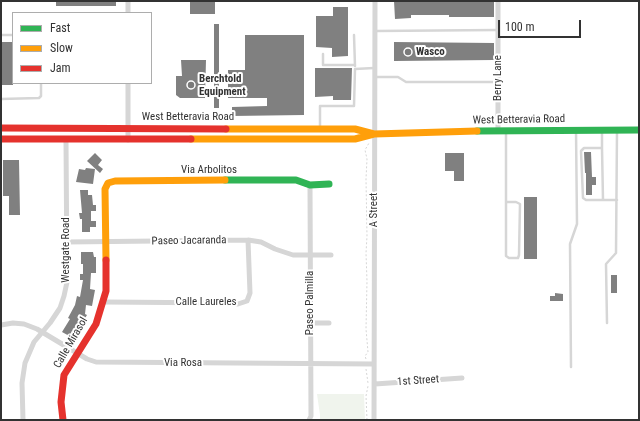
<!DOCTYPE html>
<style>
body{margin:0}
#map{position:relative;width:640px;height:421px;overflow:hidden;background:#fff;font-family:"Roboto Condensed",sans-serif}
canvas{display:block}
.frame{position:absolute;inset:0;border:2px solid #323232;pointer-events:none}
.legend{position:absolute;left:12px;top:12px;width:140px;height:72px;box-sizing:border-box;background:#fff;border:1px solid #adadad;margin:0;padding:5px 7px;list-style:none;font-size:12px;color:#323232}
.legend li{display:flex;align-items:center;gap:8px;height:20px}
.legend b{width:20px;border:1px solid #adadad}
.scale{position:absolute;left:498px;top:20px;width:83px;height:18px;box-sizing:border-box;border:2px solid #323232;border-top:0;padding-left:5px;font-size:12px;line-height:14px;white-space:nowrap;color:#323232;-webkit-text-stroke:3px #fff;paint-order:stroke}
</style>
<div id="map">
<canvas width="640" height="421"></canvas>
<div class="frame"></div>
<ul class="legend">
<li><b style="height:5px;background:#30b455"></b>Fast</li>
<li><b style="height:5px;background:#ff9f0a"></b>Slow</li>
<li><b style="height:5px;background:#e5322d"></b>Jam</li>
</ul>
<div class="scale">100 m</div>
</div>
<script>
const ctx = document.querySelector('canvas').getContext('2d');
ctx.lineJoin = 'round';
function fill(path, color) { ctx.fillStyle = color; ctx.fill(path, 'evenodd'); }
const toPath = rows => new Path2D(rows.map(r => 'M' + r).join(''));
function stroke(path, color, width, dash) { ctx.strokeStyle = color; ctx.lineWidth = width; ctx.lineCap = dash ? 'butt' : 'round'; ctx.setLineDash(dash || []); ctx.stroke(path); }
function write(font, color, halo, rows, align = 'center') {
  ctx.font = font + ' "Roboto Condensed",sans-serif'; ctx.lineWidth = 4; ctx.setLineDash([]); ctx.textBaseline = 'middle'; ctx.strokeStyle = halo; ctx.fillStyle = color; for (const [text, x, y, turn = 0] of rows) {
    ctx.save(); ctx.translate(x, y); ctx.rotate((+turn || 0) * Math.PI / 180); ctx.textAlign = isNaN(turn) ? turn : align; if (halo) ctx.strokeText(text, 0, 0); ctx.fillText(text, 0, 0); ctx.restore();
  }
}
fill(toPath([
 [317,394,364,394,365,420,320,420,320,415]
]), '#f0f4ed');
fill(toPath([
 [56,1,116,1,116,6,56,6],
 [190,1,215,1,215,14,190,14],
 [394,1,494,1,494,17,449,17,449,15,411,15,411,18,395,19],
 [333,7,348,7,348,56,332,57,332,48,316,47,316,16,333,16],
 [214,24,219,24,219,108,214,108],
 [245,35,304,35,304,115,232,116,232,107,267,106,267,98,228,98,228,70,245,70],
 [1,42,13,42,13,85,1,85],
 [394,42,494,43,494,60,394,61],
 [181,60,206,60,205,98,180,98,176,95,176,76,182,76],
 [315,68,352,68,351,100,333,100,333,96,315,97],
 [584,152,591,152,592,177,596,177,596,185,592,185,592,195,586,195,586,173,585,173],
 [95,153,102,160,98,165,103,169,100,173,87,161],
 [445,153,464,153,464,181,454,181,454,171,445,171],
 [3,160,19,160,20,215,9,215,9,196,3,196],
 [86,168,95,169,93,184,76,182,79,169,85,170],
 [80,190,88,190,88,195,92,195,93,205,96,205,96,211,91,211,91,221,96,221,96,227,90,227,90,232,82,232,82,219,80,219,79,213,82,213],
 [524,197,537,197,537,259,524,259],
 [81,252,93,252,94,257,96,257,96,273,91,273,90,289,95,290,92,306,86,305,85,314,87,315,84,320,86,321,78,334,76,333,73,338,62,332,70,319,68,318,75,305,77,296,80,297,83,280,80,280,80,274,83,274,83,264,81,264],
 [611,275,617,275,617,293,611,293],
 [555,293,563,294,563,301,550,301,550,296,555,296]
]), '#808080');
stroke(toPath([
 [366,359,365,356,368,352,366,329,367,281,366,253,367,236,366,179,367,159,365,150,369,143],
 [366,369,368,383],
 [367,420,366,396,368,386]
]), '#d5d5d5', 1, [2, 2]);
stroke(toPath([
 [376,31,498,30],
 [1,35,13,35],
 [354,35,355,66],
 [323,54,323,65,355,65],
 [375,77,398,77,406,82,497,82],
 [1,99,39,98,41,96,41,83],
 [320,128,320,106,354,106,355,69,374,68],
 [506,131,506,256,509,258,518,258,519,255,520,204,516,202,506,202],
 [602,132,602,148,584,148,581,151,583,198,586,200,617,200],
 [602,148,603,200],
 [607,323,606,264,616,253,617,131],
 [571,367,570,244,577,224,576,130]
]), '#d6d6d6', 2.5);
stroke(toPath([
 [498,1,498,130],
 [128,13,128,1],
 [128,140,128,83],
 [66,242,248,240,261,242,275,249,293,255,331,255],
 [104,302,230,303,238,304,247,301,250,293,248,240],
 [310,323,329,323],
 [1,325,13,323,24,324,37,329,87,359,96,362,374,364],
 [375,384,462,378],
 [23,420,22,383,25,363,34,342,50,323,60,308,64,296,67,282,66,140],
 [309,420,311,416,310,185],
 [374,420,375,1]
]), '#d6d6d6', 5);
stroke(toPath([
 [477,131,639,130],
 [225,180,296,180,310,185,329,184]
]), '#30b455', 7);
stroke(toPath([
 [226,129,355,129,374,134],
 [191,139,355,139,374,134,477,131],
 [106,260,105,189,108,183,115,181,225,180]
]), '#ff9f0a', 7);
stroke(toPath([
 [1,128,226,129],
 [1,139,191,139],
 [63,420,61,402,64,375,96,324,106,291,106,260]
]), '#e5322d', 7);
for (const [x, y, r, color] of [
 [408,52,4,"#7a7a7a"],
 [191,85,4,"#7a7a7a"]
]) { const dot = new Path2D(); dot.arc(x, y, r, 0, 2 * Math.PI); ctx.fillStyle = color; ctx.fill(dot); stroke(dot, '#fff', 1.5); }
write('bold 11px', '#323232', '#fff', [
 ["Wasco",416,52],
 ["Berchtold",199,79],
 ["Equipment",199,92]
], 'left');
write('11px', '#323232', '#fff', [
 ["Berry Lane",498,78,-90],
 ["West Betteravia Road",188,117],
 ["West Betteravia Road",519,120,-1],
 ["Via Arbolitos",209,170],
 ["A Street",374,210,-90],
 ["Paseo Jacaranda",189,241,-1],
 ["Westgate Road",66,250,-90],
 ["Calle Laureles",206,302],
 ["Paseo Palmilla",310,303,-90],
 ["Calle Mirasol",71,343,-60],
 ["Via Rosa",183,363],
 ["1st Street",418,381,-4]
]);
</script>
